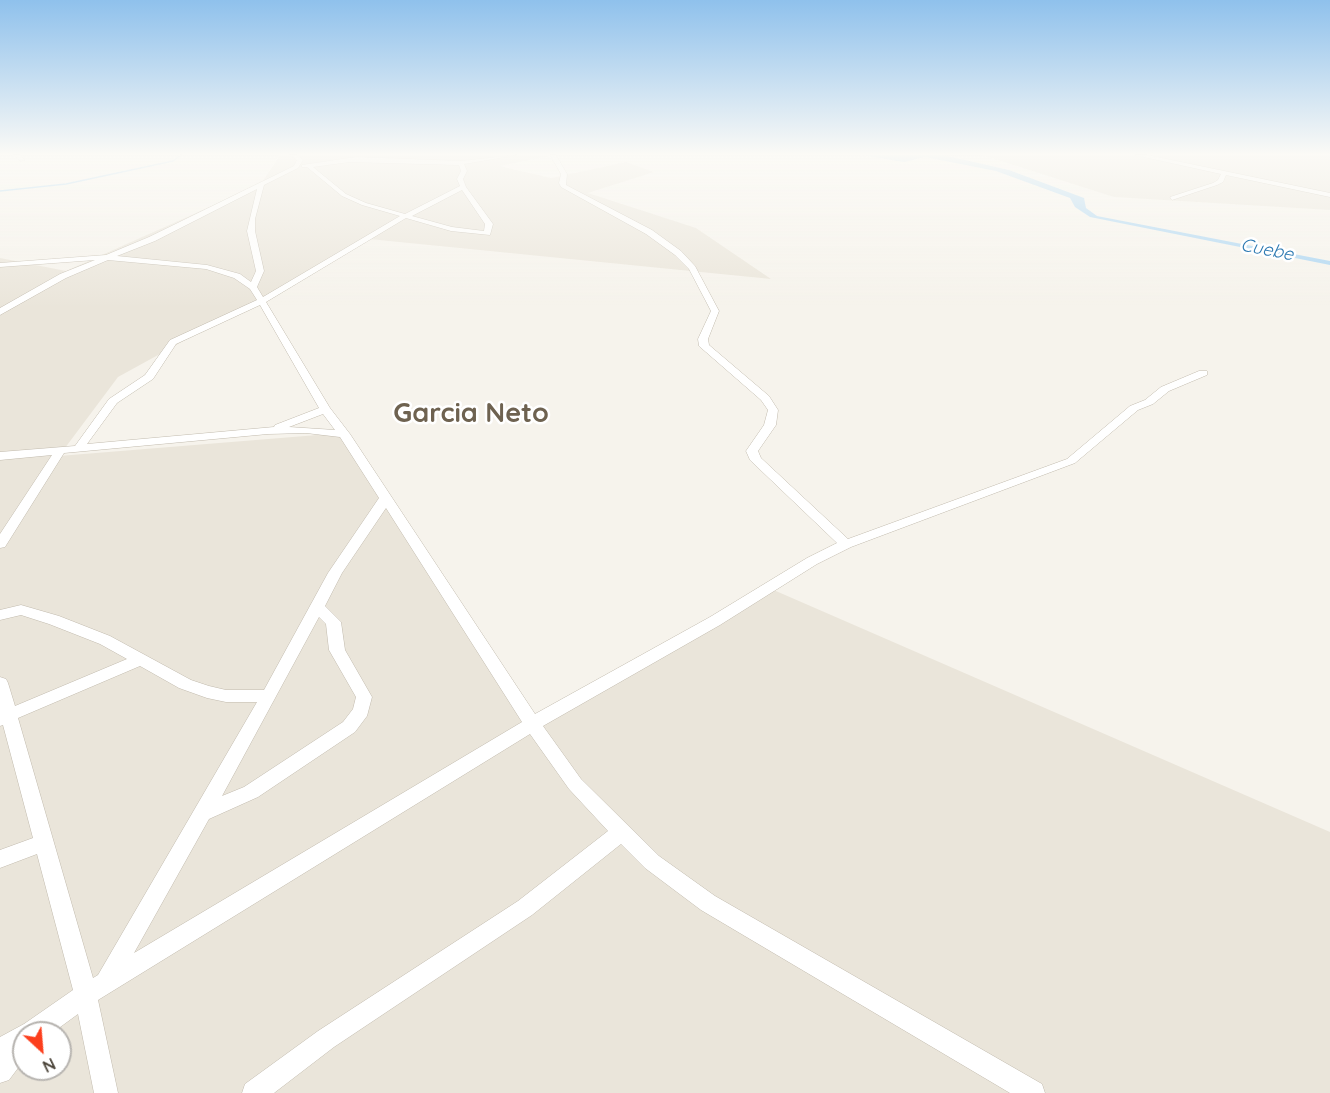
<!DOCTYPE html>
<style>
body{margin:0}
#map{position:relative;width:1330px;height:1093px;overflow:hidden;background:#f6f3ec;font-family:Quicksand,sans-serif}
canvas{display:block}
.north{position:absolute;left:12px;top:1021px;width:60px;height:60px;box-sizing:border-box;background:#fff;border:2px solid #b7b4b0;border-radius:50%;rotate:154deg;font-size:16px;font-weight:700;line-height:24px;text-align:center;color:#4b4439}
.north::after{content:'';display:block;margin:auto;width:21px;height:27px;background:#fc3f1d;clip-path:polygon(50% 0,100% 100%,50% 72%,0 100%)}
</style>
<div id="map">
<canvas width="1330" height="1093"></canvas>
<div class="north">N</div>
</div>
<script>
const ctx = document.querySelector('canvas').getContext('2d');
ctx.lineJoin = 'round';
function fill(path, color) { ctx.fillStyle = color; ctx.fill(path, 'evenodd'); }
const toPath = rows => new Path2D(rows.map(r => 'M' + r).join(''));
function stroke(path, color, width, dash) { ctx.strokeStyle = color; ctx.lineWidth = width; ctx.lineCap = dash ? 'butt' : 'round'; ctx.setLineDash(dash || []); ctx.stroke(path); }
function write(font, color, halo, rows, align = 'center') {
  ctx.font = font + ' Quicksand,sans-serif'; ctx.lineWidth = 5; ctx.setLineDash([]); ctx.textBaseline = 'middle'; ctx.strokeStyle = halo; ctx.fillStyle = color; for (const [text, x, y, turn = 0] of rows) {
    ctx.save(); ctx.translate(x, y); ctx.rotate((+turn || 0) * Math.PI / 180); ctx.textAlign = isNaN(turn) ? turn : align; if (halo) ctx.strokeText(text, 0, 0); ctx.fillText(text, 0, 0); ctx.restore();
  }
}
fill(toPath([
 [280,155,555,155,500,166,551,178,626,162,654,172,588,193,696,228,771,279,369,239,118,377,59,456,342,433,532,724,769,588,1330,832,1330,1093,0,1093,0,258,66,271,261,184],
 [24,1033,60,1033,60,1069,24,1069],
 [982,155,1330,155,1330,210,1114,197]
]), '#eae5da');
fill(toPath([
 [861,155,943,155,1009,170,1084,198,1086,208,1097,216,1330,261,1330,265,1090,217,1075,207,1070,198,996,171,925,157,904,162]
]), '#a9d4f2');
stroke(toPath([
 [0,191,66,184,173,161,181,155]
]), '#a9d4f2', 1.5);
const street = toPath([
 [14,155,20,155,25,160,20,161,14,155],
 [290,155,297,155,303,160,298,168,264,185,255,219,255,231,264,271,257,287,263,297,400,216,362,205,342,196,307,167,302,167,302,165,356,157,461,161,517,155,464,164,467,171,463,179,466,187,493,224,490,235,451,231,406,218,266,302,330,408,350,434,535,714,710,617,807,558,837,543,750,460,746,451,764,425,768,410,761,400,699,346,698,339,711,311,689,269,675,255,646,234,561,187,559,183,561,174,550,155,556,155,567,174,566,185,652,230,681,251,695,266,719,311,708,339,709,345,769,396,778,410,776,425,758,451,761,458,848,539,1067,459,1130,406,1145,400,1161,387,1199,371,1207,371,1207,375,1169,391,1153,404,1138,410,1075,463,851,547,817,564,720,625,543,726,581,779,659,856,715,896,1042,1084,1045,1093,1010,1093,701,910,645,868,621,844,532,915,334,1047,274,1093,242,1093,245,1084,318,1031,518,901,608,831,569,789,530,734,98,1000,118,1093,94,1093,78,1014,52,1033,24,1033,24,1060,9,1080,0,1083,0,1037,24,1024,73,990,37,854,0,868,0,850,33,838,3,725,0,726,0,677,6,679,8,683,15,706,127,659,100,644,49,624,21,615,0,620,0,610,21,605,59,616,110,636,191,680,209,686,226,690,264,690,328,573,379,498,340,437,306,433,268,434,64,453,5,547,0,548,0,534,52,455,0,460,0,452,75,446,109,399,145,375,170,340,257,300,250,289,234,278,206,269,108,260,66,278,0,315,0,308,60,274,95,260,0,267,0,263,106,255,149,237,294,166,297,160,290,155],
 [349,162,459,165,461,171,457,179,460,186,405,214,366,203,346,194,313,167,349,162],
 [257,189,247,231,256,271,251,282,240,274,207,265,117,256,155,241,257,189],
 [462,190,485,224,484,231,452,227,412,216,462,190],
 [260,305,319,408,275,425,274,427,87,444,117,403,153,379,176,344,260,305],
 [323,414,335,430,289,427,323,414],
 [386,508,522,722,134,953,209,819,258,797,355,732,367,716,372,697,345,650,341,622,325,606,342,573,386,508],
 [319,617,326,624,329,650,356,697,353,709,343,722,244,787,222,796,319,617],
 [140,666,179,688,207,698,226,702,257,702,98,975,93,978,18,718,140,666],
 [1135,155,1147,155,1330,193,1330,197,1226,175,1223,182,1217,185,1172,200,1170,197,1213,183,1218,180,1221,174,1135,155]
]);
stroke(street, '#c2bbae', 1);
fill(street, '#fff');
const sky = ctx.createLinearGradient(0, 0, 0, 308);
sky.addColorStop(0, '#8fc1ec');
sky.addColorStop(0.5, '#fbfaf6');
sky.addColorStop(1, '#fbfaf600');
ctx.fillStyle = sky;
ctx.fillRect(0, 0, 1330, 308);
write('italic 18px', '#2e7ab2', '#fff', [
 ["Cuebe",1267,250,11]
]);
write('bold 27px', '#6e6250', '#fff', [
 ["Garcia Neto",471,414]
]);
</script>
